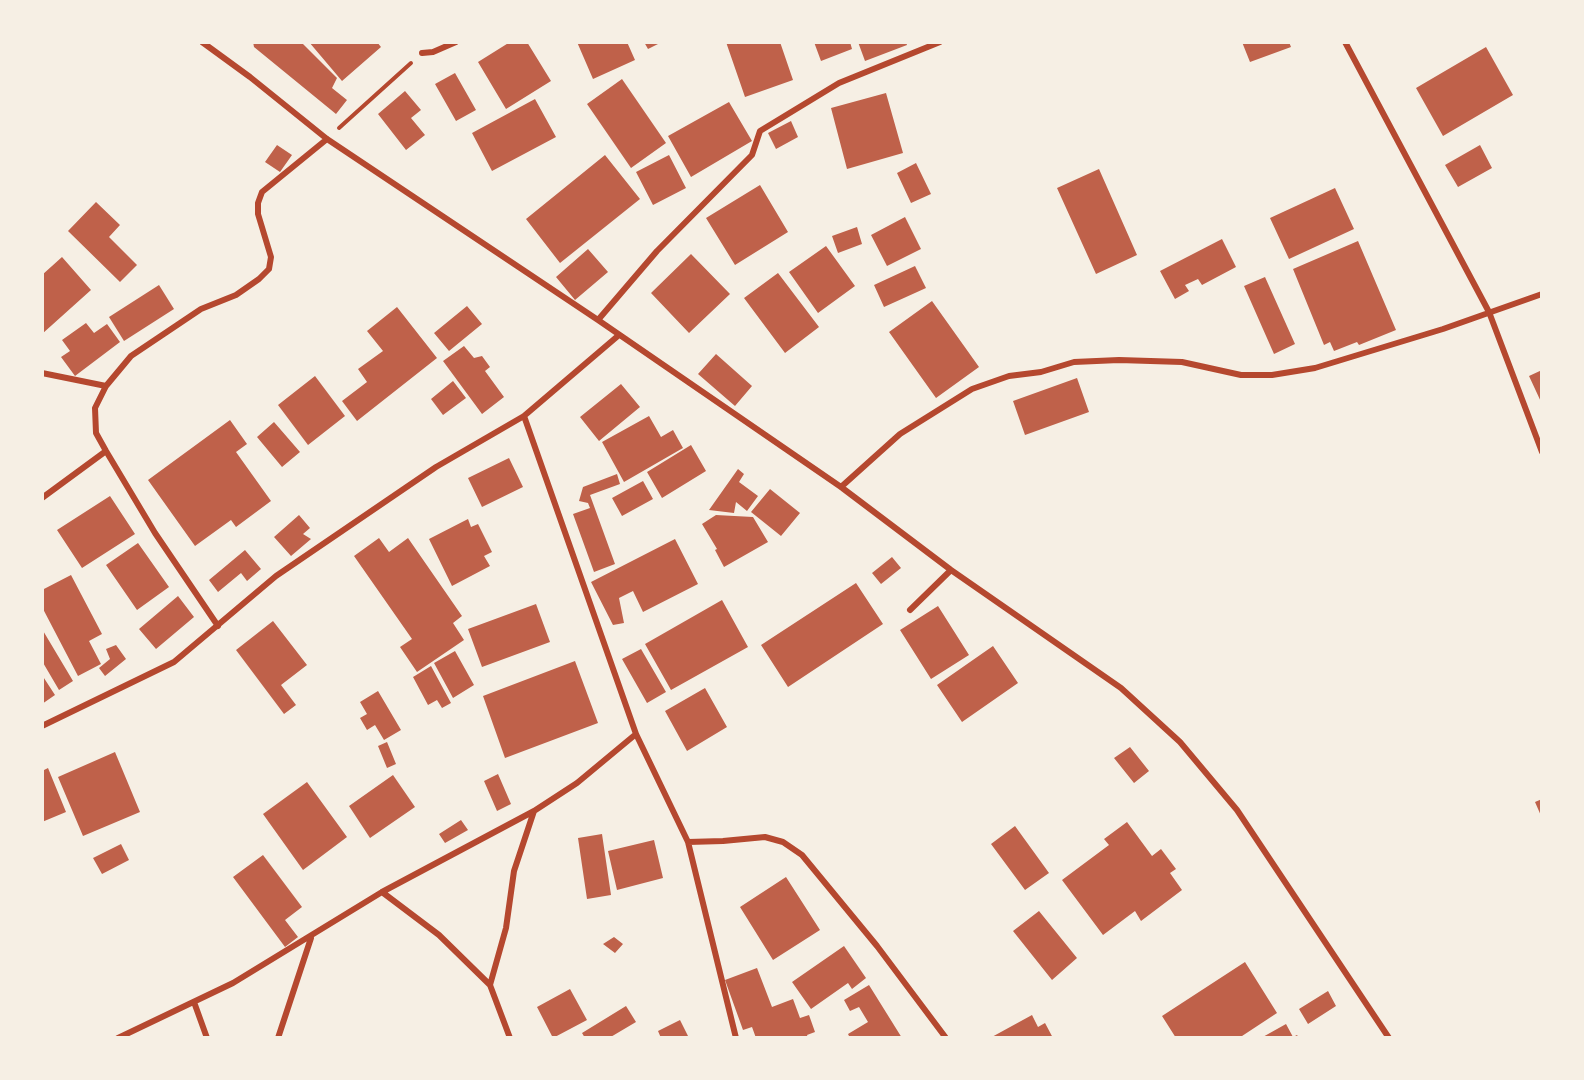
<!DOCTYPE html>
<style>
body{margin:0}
#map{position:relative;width:1584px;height:1080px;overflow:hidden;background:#f6efe4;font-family:"Playfair Display",serif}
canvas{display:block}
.frame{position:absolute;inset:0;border:44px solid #f6efe4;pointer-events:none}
</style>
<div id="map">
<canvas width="1584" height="1080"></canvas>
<div class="frame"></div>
</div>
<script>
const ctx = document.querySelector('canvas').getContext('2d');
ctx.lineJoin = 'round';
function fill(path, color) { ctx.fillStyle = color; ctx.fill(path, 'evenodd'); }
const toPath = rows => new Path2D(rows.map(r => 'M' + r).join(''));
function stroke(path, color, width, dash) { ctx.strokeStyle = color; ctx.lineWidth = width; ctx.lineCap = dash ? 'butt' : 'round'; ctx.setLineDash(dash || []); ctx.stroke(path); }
fill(toPath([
 [253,42,301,42,337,78,332,88,347,100,336,114,254,47],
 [309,42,377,42,381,47,342,81],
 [510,42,527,42,551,81,506,109,478,62],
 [577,42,627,42,635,60,593,79],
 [644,42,662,42,648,49],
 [726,42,780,42,793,80,745,97],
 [814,42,850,42,852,49,821,61],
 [858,42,906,42,907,45,865,61],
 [1242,42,1289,42,1291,47,1250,62],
 [1486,47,1513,95,1443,136,1416,88],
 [455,73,476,110,456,121,435,84],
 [622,79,666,143,631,168,587,104],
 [405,91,421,110,411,118,425,135,406,150,378,114],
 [886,93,903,153,847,169,831,108],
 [535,99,556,137,492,171,472,133],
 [729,102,752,141,691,177,668,136],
 [791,121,798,137,776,149,768,133],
 [277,145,292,155,280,172,265,162],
 [1480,145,1492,168,1458,187,1445,165],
 [605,155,640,199,560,263,526,219],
 [669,155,686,188,653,205,636,172],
 [916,163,931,194,911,203,897,173],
 [1099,169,1137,255,1096,274,1057,188],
 [760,185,788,232,735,265,706,218],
 [1335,188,1354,229,1289,259,1270,218],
 [96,202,120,225,109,237,137,265,120,282,68,231],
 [905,217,921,249,887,266,871,235],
 [857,227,862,244,838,253,832,236],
 [1222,239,1236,267,1202,285,1198,279,1185,285,1189,291,1175,299,1160,271],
 [1358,241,1396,330,1359,345,1357,342,1334,351,1330,342,1324,345,1293,269],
 [826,246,855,286,818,313,789,272],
 [588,249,608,272,575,300,556,277],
 [691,254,730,294,689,333,651,293],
 [62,257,91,290,42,334,42,275],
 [915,266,926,288,884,307,874,285],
 [778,273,819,327,785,353,744,298],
 [1265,277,1295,344,1274,354,1244,286],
 [159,285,174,309,124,341,109,317],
 [932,301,979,367,936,398,889,332],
 [467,306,482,324,449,351,434,333],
 [397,307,437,358,357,421,342,401,367,382,358,369,383,351,367,331],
 [86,323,94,333,107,324,120,342,75,376,61,357,70,351,62,340],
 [464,346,474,358,482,356,490,367,485,371,504,397,482,414,443,361],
 [716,354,752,386,735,406,698,374],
 [1542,370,1542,404,1529,376],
 [315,376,345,416,308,445,278,405],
 [1077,378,1089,412,1025,435,1013,401],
 [453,381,466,398,443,415,431,399],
 [621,384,640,407,599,441,580,417],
 [649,416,661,437,673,430,683,448,624,482,602,442],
 [230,420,247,444,236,452,271,501,236,527,231,520,195,546,148,480],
 [274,422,300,452,282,467,257,437],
 [691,445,706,471,662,498,647,472],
 [509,458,523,487,482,507,468,478],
 [738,469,744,474,739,482,758,496,747,511,736,502,734,513,709,510],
 [617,474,620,484,590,495,615,564,594,572,573,514,590,508,588,503,579,501,583,487],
 [643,481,653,499,622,516,612,498],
 [770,489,800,513,781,536,751,512],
 [110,496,135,534,82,568,57,530],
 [299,515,310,528,303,534,311,539,291,556,274,537],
 [716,515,753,517,768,542,724,567,715,550,717,549,702,524],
 [468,519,471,527,478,524,492,552,484,556,490,566,452,586,429,539],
 [379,538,389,552,408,538,462,616,453,623,464,640,417,672,400,647,412,639,354,556],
 [675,539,698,584,643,612,633,591,619,598,624,623,613,625,591,582],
 [138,543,169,587,137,610,106,565],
 [245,550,261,569,247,581,241,573,218,592,209,580],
 [892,557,901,568,881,584,872,573],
 [71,575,102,634,89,641,101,664,78,676,42,607,42,590],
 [856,583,883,624,788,687,761,645],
 [178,596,194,617,156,649,139,629],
 [722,600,748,647,671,690,645,644],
 [536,604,550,642,482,667,468,629],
 [938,606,969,655,931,679,900,630],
 [273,621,307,665,281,685,296,705,284,714,236,650],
 [42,629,73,681,59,690,42,661],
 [116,645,126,659,105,676,99,668,110,659,106,649],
 [993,646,1018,683,962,722,937,685],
 [641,649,666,692,647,703,622,659],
 [455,651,474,685,453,698,434,663],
 [575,661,598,723,505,758,483,696],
 [431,666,451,703,442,708,437,700,428,705,413,677],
 [42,675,55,695,42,704],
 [705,688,727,727,687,751,665,711],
 [378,691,401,730,384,740,375,725,367,730,360,718,367,714,360,702],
 [387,742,396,764,387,768,378,746],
 [1130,747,1149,771,1134,783,1114,758],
 [115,752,140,812,83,836,58,777],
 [48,768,66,812,42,822,42,771],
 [498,774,511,804,497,811,484,781],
 [393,775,415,807,370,838,349,806],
 [307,782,347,837,303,870,263,814],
 [1542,799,1542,818,1535,802],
 [461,820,468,830,445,843,439,834],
 [1127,822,1152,856,1161,849,1176,869,1170,873,1182,890,1141,921,1135,911,1103,935,1062,880,1109,845,1104,839],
 [1015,826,1049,873,1025,890,991,844],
 [602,834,611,895,587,899,578,838],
 [654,840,663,878,617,890,608,851],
 [121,844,129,860,102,874,93,858],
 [263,855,302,907,285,920,298,937,285,947,233,877],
 [786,877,820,930,773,960,740,907],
 [1039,911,1077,958,1052,980,1013,931],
 [614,937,623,944,615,953,603,944],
 [844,946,866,978,852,989,848,983,811,1009,792,982],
 [1245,962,1277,1013,1239,1038,1176,1038,1162,1016],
 [757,968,772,1007,793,999,800,1018,809,1015,815,1032,807,1035,808,1038,756,1038,752,1027,743,1030,725,980],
 [869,985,902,1038,850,1038,848,1034,868,1022,859,1007,850,1011,844,1000],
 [570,989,587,1020,553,1038,537,1007],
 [1328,991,1336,1006,1308,1024,1299,1009],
 [626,1006,636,1022,609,1038,585,1038,582,1033],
 [1032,1015,1038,1027,1045,1023,1053,1038,990,1038],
 [680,1020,689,1038,661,1038,658,1031],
 [1286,1024,1293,1037,1297,1035,1299,1038,1261,1038]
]), '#bf614a');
stroke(toPath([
 [339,128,411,63]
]), '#b5482f', 4);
stroke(toPath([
 [202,42,250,77,327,139,598,320,841,487,951,570,1121,688,1180,742,1237,810,1389,1038],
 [1345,42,1489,312,1542,452],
 [422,53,433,52,456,42],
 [598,320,657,251,752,155,760,131,839,83,940,42],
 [42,373,106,386],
 [524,416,636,734,688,842,736,1038],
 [841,487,900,434,972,389,1009,376,1041,372,1074,362,1119,360,1182,362,1241,375,1272,375,1315,368,1443,329,1542,294],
 [42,498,106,451],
 [910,610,951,570],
 [218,626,155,533,106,451,96,433,95,408,106,386,131,356,201,309,236,295,259,279,269,269,271,257,258,214,258,203,262,192,327,139],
 [42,726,174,662,276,576,436,467,524,416,619,335],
 [688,842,723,841,765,837,783,842,802,855,877,946,946,1038],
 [382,892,439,935,490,985,510,1038],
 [490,985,506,928,514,871,534,811],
 [194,1002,207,1038],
 [118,1038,233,983,382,892,534,811,577,783,636,734],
 [278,1038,311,938]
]), '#b5482f', 6);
</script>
